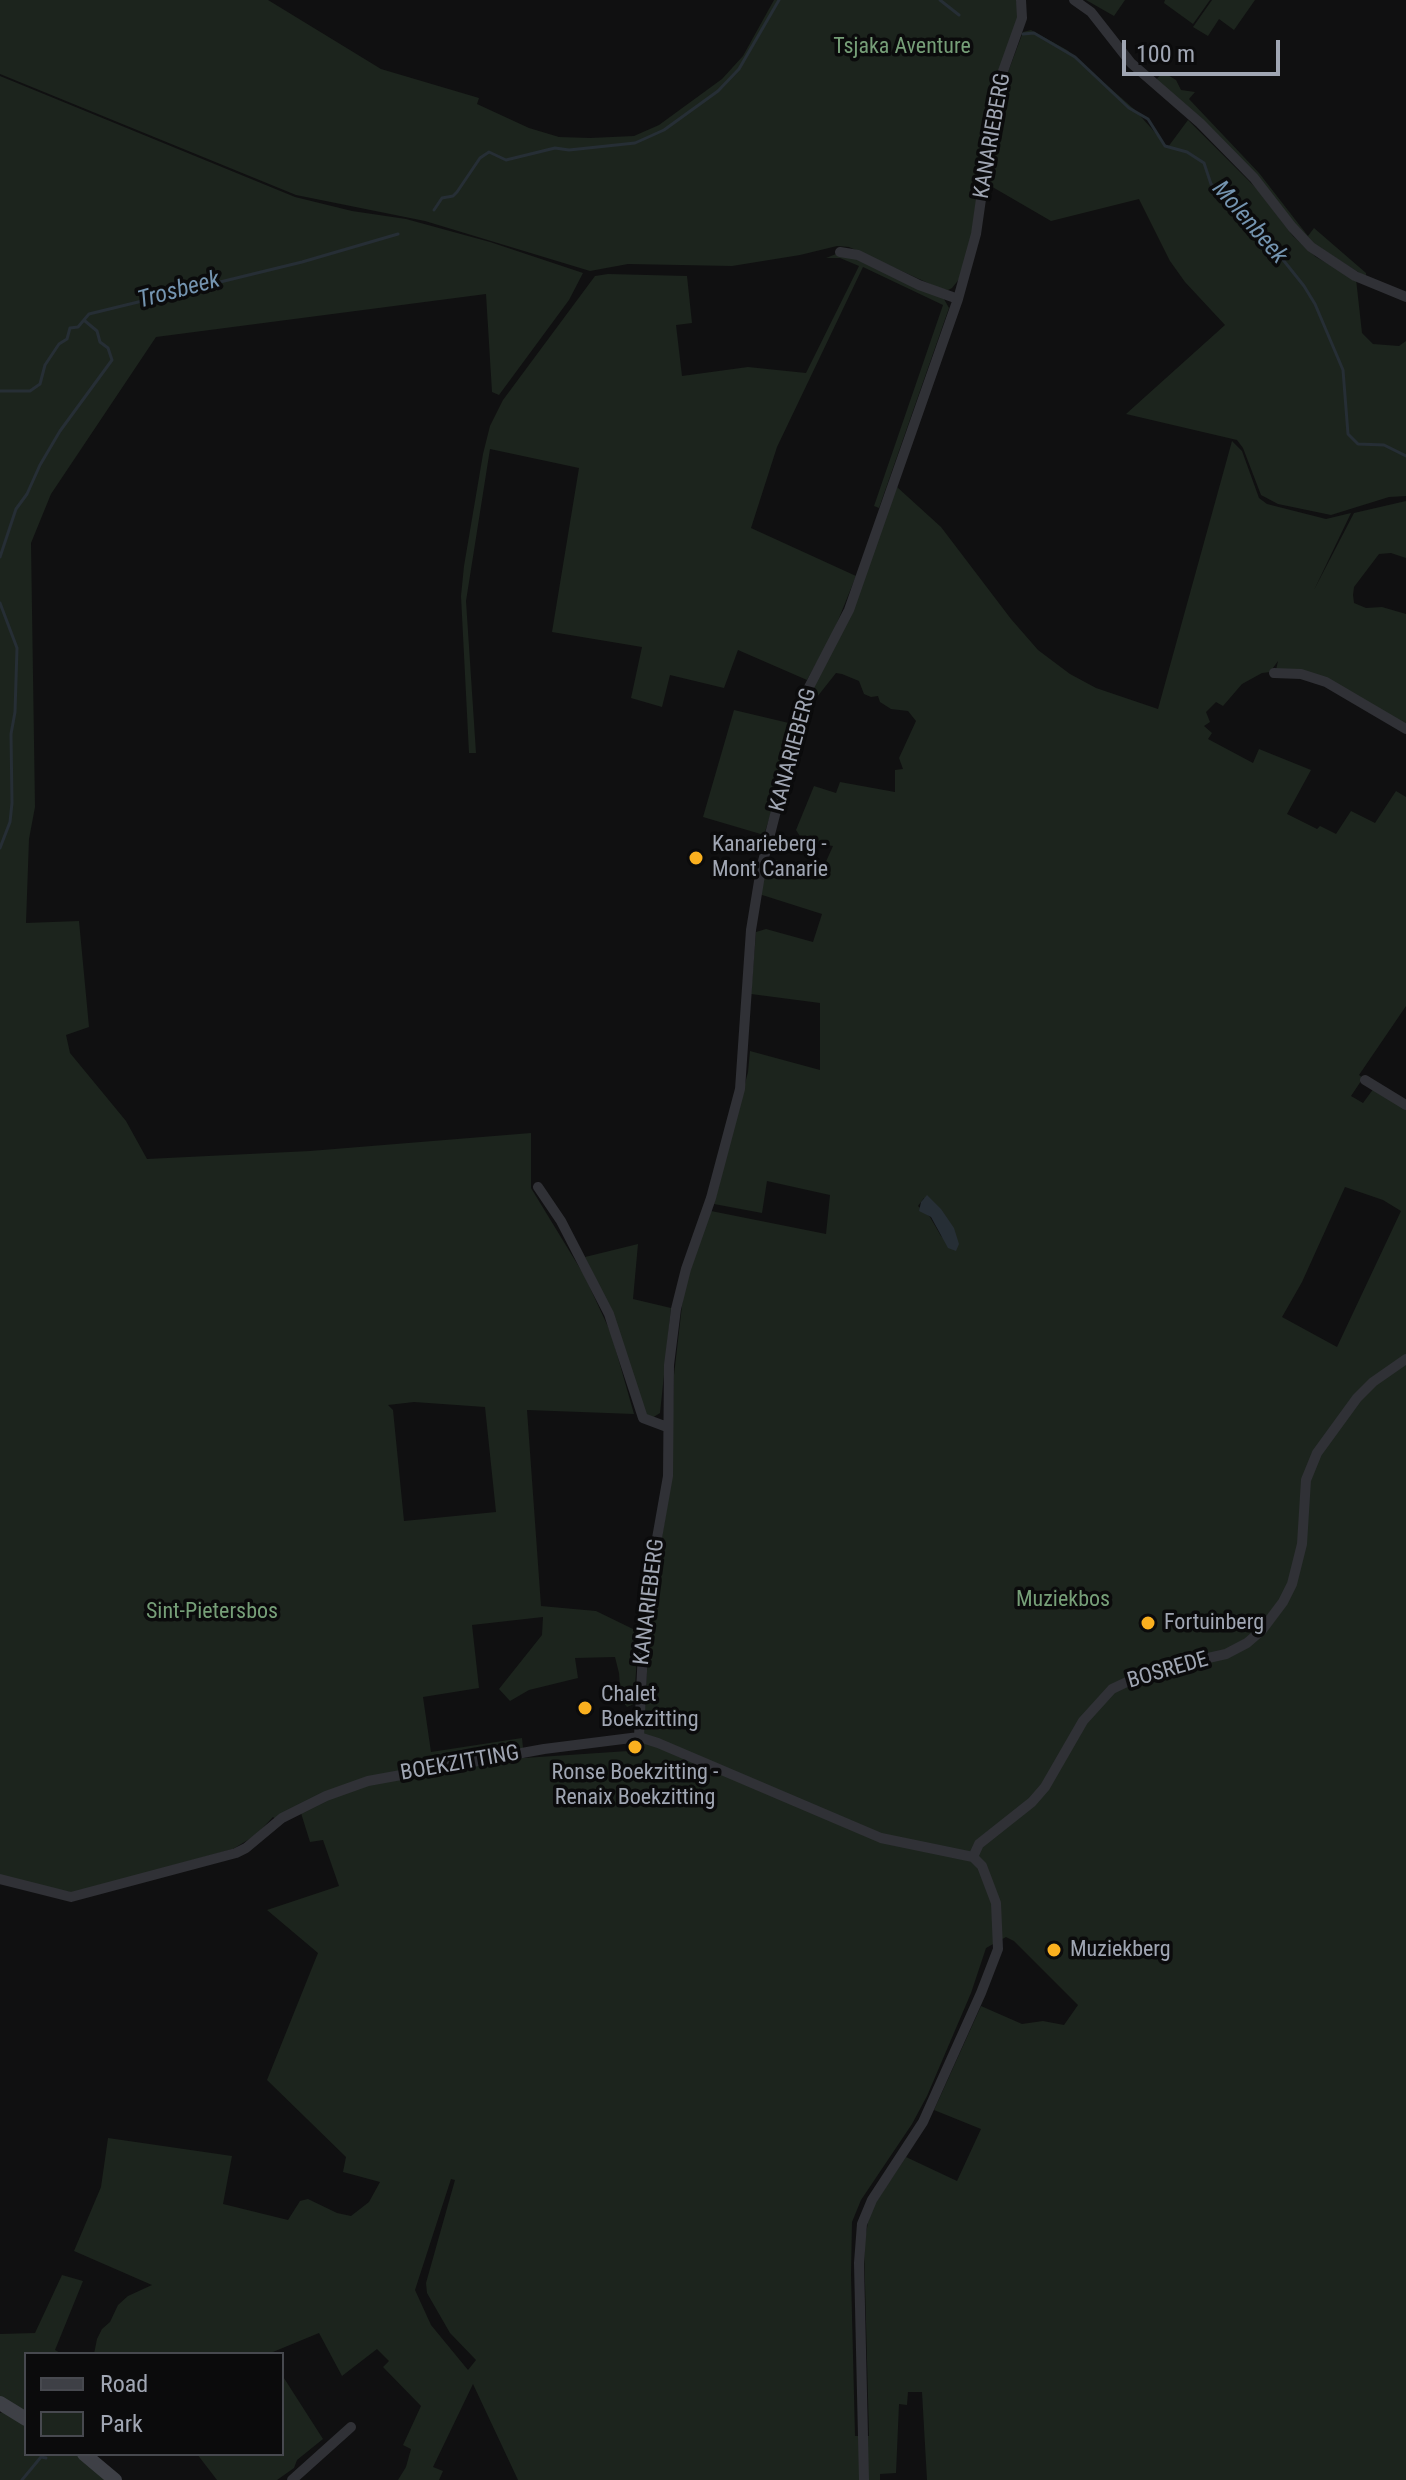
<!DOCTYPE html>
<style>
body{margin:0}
#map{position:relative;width:1406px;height:2480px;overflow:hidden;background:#101011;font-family:"Roboto Condensed",sans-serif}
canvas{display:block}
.legend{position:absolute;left:24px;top:2352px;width:260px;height:104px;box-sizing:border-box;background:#0b0b0c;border:2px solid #47494f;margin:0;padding:10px 14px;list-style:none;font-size:24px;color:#a0a6b3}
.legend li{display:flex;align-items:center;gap:16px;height:40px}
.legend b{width:40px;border:2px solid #47494f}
.scale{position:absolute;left:1122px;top:40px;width:158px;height:36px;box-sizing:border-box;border:4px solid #a0a6b3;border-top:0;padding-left:10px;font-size:24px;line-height:28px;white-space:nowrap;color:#a0a6b3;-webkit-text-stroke:6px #0b0b0c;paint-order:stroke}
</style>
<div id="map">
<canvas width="1406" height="2480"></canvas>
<ul class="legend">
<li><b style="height:10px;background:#3e4046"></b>Road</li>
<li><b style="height:22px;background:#1c241d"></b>Park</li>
</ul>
<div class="scale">100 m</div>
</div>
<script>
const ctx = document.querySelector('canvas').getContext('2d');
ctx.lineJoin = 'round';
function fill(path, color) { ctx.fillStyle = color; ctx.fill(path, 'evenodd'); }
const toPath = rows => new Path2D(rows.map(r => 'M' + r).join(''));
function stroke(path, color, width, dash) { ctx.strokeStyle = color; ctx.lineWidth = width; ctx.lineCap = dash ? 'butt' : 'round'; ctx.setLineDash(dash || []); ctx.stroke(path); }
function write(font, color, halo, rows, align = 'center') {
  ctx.font = font + ' "Roboto Condensed",sans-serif'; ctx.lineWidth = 7; ctx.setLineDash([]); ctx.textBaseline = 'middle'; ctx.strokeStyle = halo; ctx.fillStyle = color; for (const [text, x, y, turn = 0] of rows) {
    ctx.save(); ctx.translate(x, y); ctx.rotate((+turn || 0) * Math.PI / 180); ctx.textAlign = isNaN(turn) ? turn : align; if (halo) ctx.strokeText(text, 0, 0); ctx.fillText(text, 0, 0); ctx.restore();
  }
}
fill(toPath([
 [0,0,268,0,381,69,479,98,477,104,529,128,559,137,590,138,634,136,659,125,722,79,743,56,774,0,1016,0,1019,11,1016,26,993,85,980,156,978,198,971,237,960,278,952,288,948,290,941,289,849,247,837,246,800,255,732,266,628,264,590,271,425,221,296,195,0,74],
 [1086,0,1125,0,1114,16],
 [1165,0,1210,0,1193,24,1164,3],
 [1212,0,1255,0,1234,30,1219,19,1208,36,1193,27],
 [1031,30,1067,50,1135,110,1168,147,1188,120,1258,190,1293,236,1316,257,1356,279,1362,333,1373,344,1399,346,1406,341,1406,496,1389,497,1331,515,1278,504,1261,495,1243,448,1237,440,1126,414,1225,325,1185,282,1170,261,1139,199,1051,221,989,185,993,125,1002,88,1023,32],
 [1163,72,1176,80,1181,90,1195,92,1189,99,1259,173,1308,236,1314,228,1366,273,1366,277,1303,237,1270,194,1155,81],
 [0,76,295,197,352,211,406,219,490,242,583,273,569,300,499,395,492,392,486,294,156,337,51,494,31,543,35,807,29,839,26,923,79,921,89,1027,66,1035,70,1053,126,1121,147,1159,310,1151,531,1133,531,1188,584,1275,611,1333,634,1414,527,1410,541,1606,596,1611,633,1629,638,1639,634,1704,627,1707,621,1699,619,1673,615,1657,575,1658,578,1678,529,1690,510,1701,499,1689,542,1635,543,1617,472,1625,479,1688,423,1697,431,1752,522,1738,524,1758,643,1750,650,1611,671,1481,674,1375,686,1271,711,1211,826,1234,830,1195,767,1181,762,1213,714,1204,748,1072,750,1051,820,1070,820,1003,751,994,756,932,766,929,813,942,822,914,759,894,767,858,816,870,817,866,824,866,833,846,803,841,796,830,814,786,836,793,840,782,895,792,895,770,903,769,899,758,916,721,908,711,891,709,880,702,878,696,871,697,864,694,859,681,842,674,836,673,817,697,810,693,897,487,941,527,1011,619,1038,650,1070,674,1096,688,1158,709,1232,441,1242,451,1259,498,1267,504,1326,519,1351,513,1314,590,1354,513,1406,501,1406,558,1391,553,1379,554,1354,587,1353,595,1354,603,1366,608,1382,607,1406,614,1406,726,1327,680,1276,670,1278,661,1270,672,1262,673,1242,684,1223,706,1216,702,1206,712,1210,722,1204,726,1212,733,1208,739,1253,763,1259,749,1311,770,1287,814,1317,829,1320,826,1336,834,1351,811,1375,823,1396,791,1406,797,1406,1006,1359,1075,1363,1078,1351,1096,1363,1103,1374,1088,1406,1107,1406,2480,927,2480,922,2392,908,2392,907,2405,899,2404,896,2473,880,2474,880,2480,518,2480,473,2384,433,2467,443,2471,439,2480,398,2480,406,2467,411,2449,403,2445,421,2406,383,2367,389,2361,377,2349,342,2376,319,2333,268,2354,94,2354,97,2339,102,2329,110,2322,118,2305,128,2296,152,2285,74,2251,101,2187,108,2138,232,2156,223,2204,288,2220,300,2201,308,2199,337,2213,351,2216,369,2202,380,2182,343,2172,346,2157,267,2080,318,1953,267,1910,339,1886,323,1840,310,1842,301,1813,279,1822,273,1817,256,1835,233,1849,74,1893,0,1877],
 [1345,1187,1383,1200,1401,1211,1337,1347,1282,1317,1302,1282],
 [924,1198,956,1250,941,1236,930,1217,918,1206],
 [414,1402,485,1407,496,1512,404,1521,393,1410,388,1405],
 [1006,1937,1014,1941,1078,2005,1064,2025,1043,2021,1022,2024,981,2006,934,2110,981,2129,957,2181,906,2157,870,2211,864,2245,869,2436,855,2436,851,2275,852,2222,861,2200,912,2124,927,2096,971,1993,986,1948],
 [451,2179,455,2180,426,2283,427,2293,450,2333,476,2360,468,2370,431,2325,415,2290],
 [836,254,846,254,944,299,949,308,879,508,874,506,943,305,863,267,777,447,751,528,856,576,833,633,807,680,738,650,724,688,670,675,662,707,631,698,642,647,552,632,579,468,490,449,466,601,476,753,469,753,461,596,464,566,483,454,490,426,503,400,595,276,608,274,687,276,692,323,676,325,682,376,748,367,806,373,859,266,840,258,826,258],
 [734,710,793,724,781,781,764,835,703,817],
 [638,1244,633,1299,671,1308,660,1413,652,1418,646,1415,603,1295,585,1257],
 [62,2275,83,2281,55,2350,62,2354,26,2354,26,2413,0,2397,0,2334,35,2333],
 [282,2375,323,2439,297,2460,294,2468,277,2480,217,2480,197,2454,282,2454],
 [5,2411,26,2423,26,2454,76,2454,107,2480,0,2480,0,2413]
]), '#1c241d');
fill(toPath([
 [927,1195,941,1209,954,1228,959,1244,956,1251,948,1248,931,1217,919,1211,921,1202]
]), '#262e35');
stroke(toPath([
 [940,0,959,15],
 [1023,34,1034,33,1075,57,1129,108,1148,119,1165,146,1187,152,1204,163,1211,184,1244,211,1304,286,1315,304,1343,370,1348,434,1358,444,1384,445,1406,456],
 [434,210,442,198,453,196,457,192,480,158,489,152,506,160,555,148,569,150,635,143,664,130,718,91,739,69,779,0],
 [0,391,30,391,40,384,45,365,59,344,67,339,70,328,78,327,89,314,302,262,398,234],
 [0,557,16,509,27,494,40,465,60,431,112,360,108,348,100,342,97,331,85,321],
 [0,603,17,648,15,712,11,734,12,803,10,822,0,848],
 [22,2480,41,2457,46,2458]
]), '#262e35', 3);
stroke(toPath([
 [1074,0,1091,12,1131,63,1200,123,1254,178,1292,227,1311,247,1355,276,1406,297],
 [840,252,858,255,919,285,958,299],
 [1274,673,1301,674,1326,682,1406,729],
 [1365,1080,1406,1105],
 [538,1187,561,1221,609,1314,643,1418,667,1427],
 [639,1737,645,1606,668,1476,669,1365,676,1309,686,1269,711,1198,740,1089,751,930,761,869,807,691,849,610,958,299,976,234,994,108,1002,74,1022,18,1021,0],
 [973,1857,979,1844,1032,1802,1045,1787,1083,1721,1112,1689,1150,1671,1226,1654,1247,1643,1262,1630,1283,1602,1292,1584,1302,1544,1306,1480,1317,1453,1357,1398,1373,1382,1406,1359],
 [0,1879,71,1897,236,1853,246,1848,282,1818,326,1796,368,1781,544,1749,639,1737,658,1743,881,1838,973,1857],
 [292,2480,351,2427],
 [864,2480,859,2263,862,2224,872,2200,923,2122,981,1993,998,1949,996,1903,982,1866,973,1857]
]), '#303136', 10);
stroke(toPath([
 [0,2403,26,2419],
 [84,2454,115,2480]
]), '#3e4046', 14);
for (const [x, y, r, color] of [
 [696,858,8,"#fab01f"],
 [1148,1623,8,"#fab01f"],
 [585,1708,8,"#fab01f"],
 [635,1747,8,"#fab01f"],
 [1054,1950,8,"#fab01f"]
]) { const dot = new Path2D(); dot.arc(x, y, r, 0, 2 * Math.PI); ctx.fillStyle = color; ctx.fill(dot); stroke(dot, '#0b0b0c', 3); }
write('22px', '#769f78', '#0b0b0c', [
 ["Tsjaka Aventure",902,47],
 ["Muziekbos",1063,1600],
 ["Sint-Pietersbos",212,1612]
]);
write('22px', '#a0a6b3', '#0b0b0c', [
 ["KANARIEBERG",993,136,-80],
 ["KANARIEBERG",794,750,-75],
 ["KANARIEBERG",650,1602,-83],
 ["BOSREDE",1168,1671,-16],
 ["BOEKZITTING",460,1764,-10]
]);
write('22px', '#a0a6b3', '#0b0b0c', [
 ["Kanarieberg -",712,845],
 ["Mont Canarie",712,870],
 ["Fortuinberg",1164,1623],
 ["Chalet",601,1695],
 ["Boekzitting",601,1720],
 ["Ronse Boekzitting -",635,1773,"center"],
 ["Renaix Boekzitting",635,1798,"center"],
 ["Muziekberg",1070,1950]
], 'left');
write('italic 24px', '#7494b0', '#0b0b0c', [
 ["Molenbeek",1249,223,49],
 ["Trosbeek",179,291,-15]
]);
</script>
